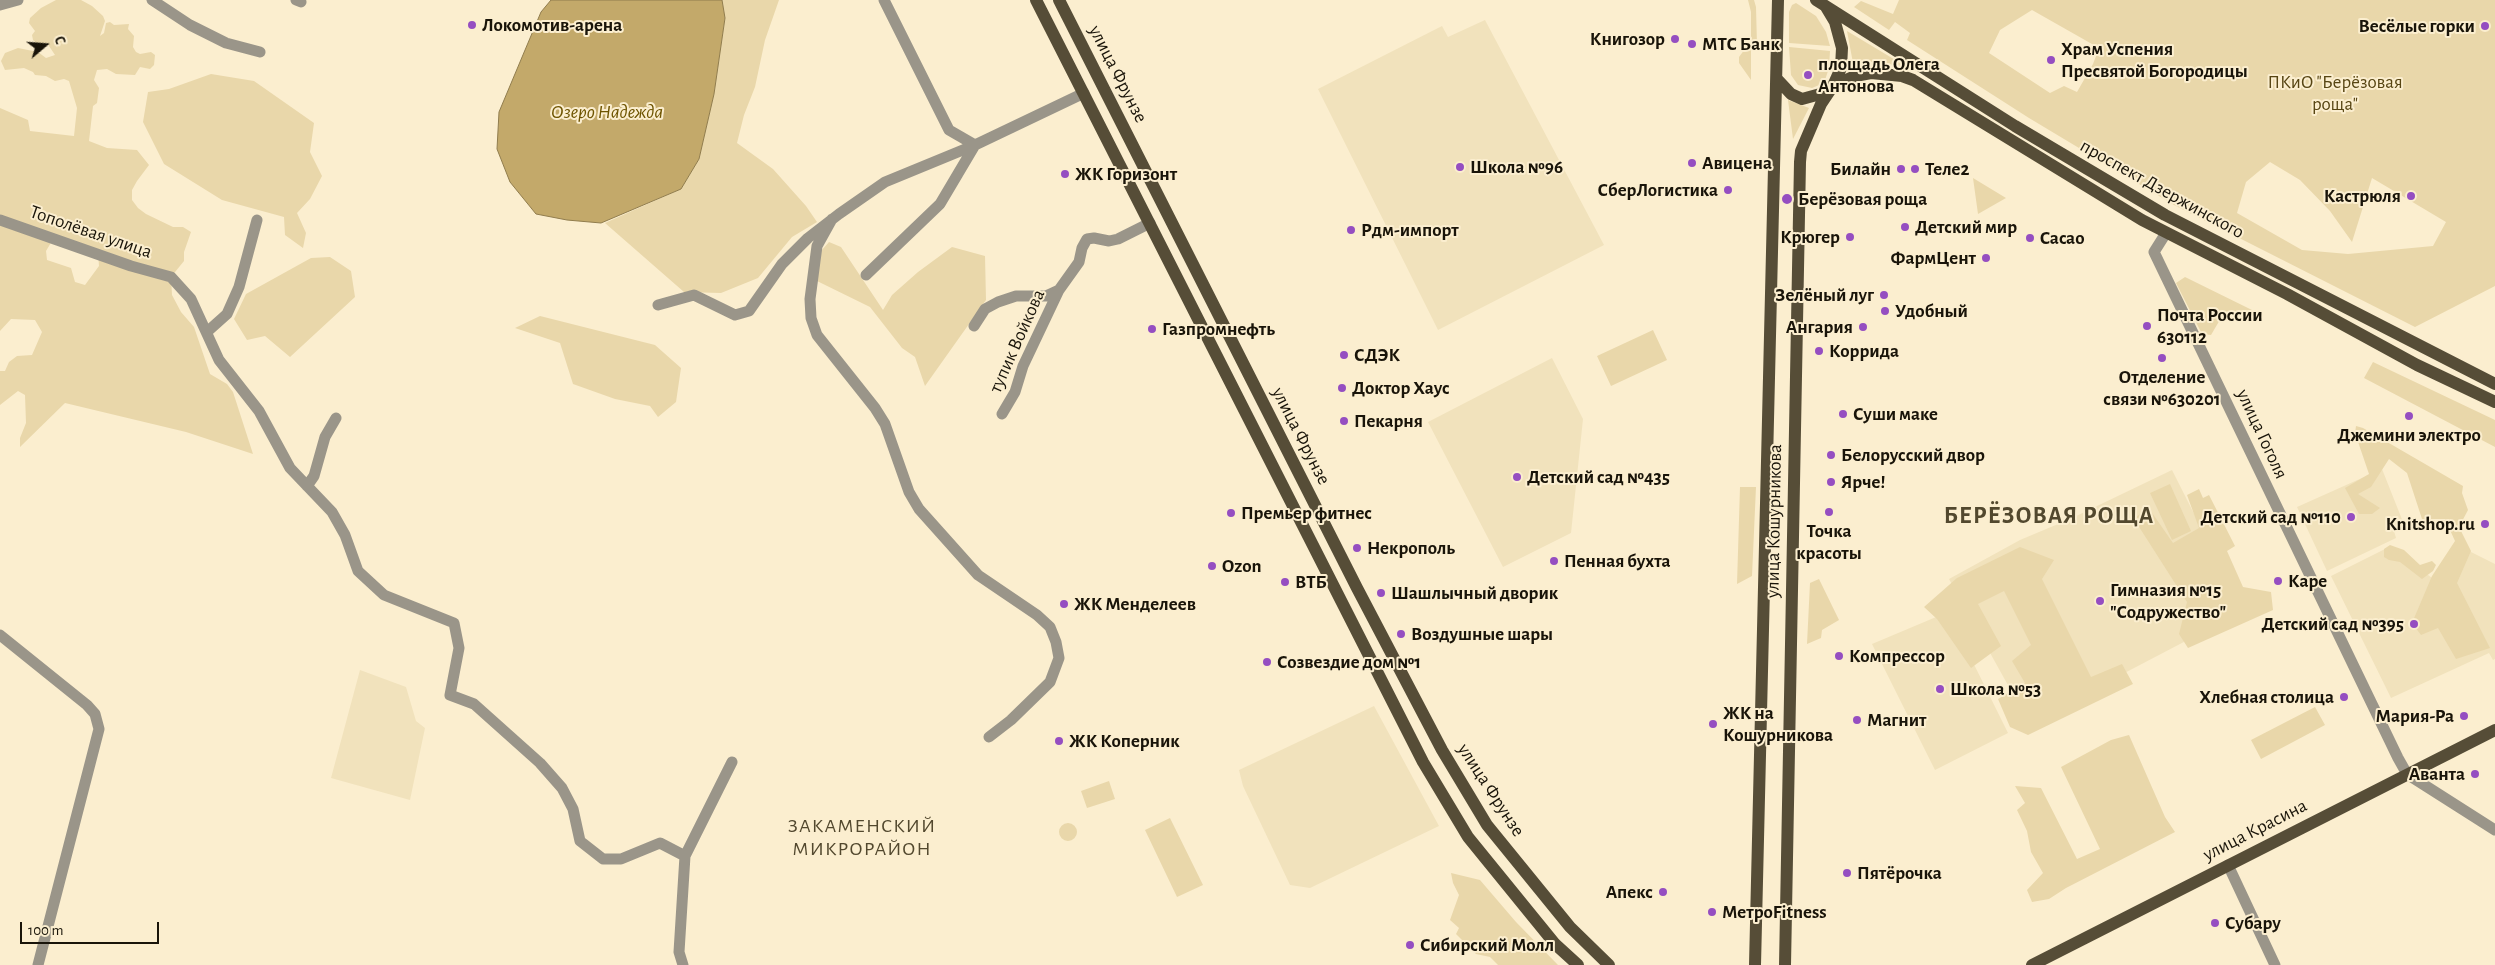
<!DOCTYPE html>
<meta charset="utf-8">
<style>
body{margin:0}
#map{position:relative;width:2495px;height:965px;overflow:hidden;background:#fbeecf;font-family:"Alegreya Sans",sans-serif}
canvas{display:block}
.north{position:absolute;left:20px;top:20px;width:50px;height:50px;-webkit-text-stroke:4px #fbeecf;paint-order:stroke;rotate:72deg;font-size:14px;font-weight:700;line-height:20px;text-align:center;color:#191409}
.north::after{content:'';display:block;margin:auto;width:18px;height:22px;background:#191409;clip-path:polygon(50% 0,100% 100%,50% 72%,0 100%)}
.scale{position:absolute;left:20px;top:922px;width:139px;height:22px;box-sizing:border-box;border:2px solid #191409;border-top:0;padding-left:6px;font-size:15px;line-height:18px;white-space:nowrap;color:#191409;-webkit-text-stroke:4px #fbeecf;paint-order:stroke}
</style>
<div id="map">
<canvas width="2495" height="965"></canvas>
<div class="north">С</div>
<div class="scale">100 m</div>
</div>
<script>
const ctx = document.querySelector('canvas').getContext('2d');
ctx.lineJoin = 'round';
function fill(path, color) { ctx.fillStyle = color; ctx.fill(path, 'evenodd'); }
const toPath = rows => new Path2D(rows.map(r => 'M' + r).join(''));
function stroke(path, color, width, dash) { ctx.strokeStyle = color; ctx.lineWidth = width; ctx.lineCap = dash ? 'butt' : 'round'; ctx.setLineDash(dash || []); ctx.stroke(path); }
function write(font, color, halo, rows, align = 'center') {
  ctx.font = font + ' "Alegreya Sans",sans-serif'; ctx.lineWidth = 4; ctx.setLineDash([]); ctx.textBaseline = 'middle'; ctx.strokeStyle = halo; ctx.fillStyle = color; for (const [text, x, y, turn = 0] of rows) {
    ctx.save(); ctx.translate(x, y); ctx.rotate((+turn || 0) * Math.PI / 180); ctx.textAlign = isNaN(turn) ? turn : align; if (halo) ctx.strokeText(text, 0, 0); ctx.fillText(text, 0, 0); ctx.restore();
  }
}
fill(toPath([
 [1485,20,1604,245,1438,330,1318,89,1442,26,1448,37],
 [1552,358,1583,419,1571,533,1503,567,1428,422],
 [2382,469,2405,527,2394,531,2396,538,2327,571,2297,507],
 [2172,470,2243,611,2029,723,1949,579,2020,540,2070,519],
 [2389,547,2435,580,2469,551,2495,564,2495,659,2493,660,2489,653,2391,698,2331,576],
 [1948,612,2008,733,1935,770,1872,644],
 [360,670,406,687,416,721,425,728,410,800,331,778],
 [1374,706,1439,826,1310,888,1290,885,1243,786,1239,770]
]), '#f1e2bc');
fill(toPath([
 [56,0,81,0,92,6,103,16,105,21,100,36,104,33,106,23,110,22,114,25,129,24,128,29,134,36,133,47,136,52,140,54,151,52,155,55,154,65,150,69,140,67,135,75,116,74,107,69,97,70,94,80,99,88,97,103,93,106,89,141,107,148,137,150,149,165,137,181,132,190,132,200,138,208,146,214,173,227,183,227,191,232,184,252,184,261,171,277,172,295,181,312,194,327,210,374,227,384,233,392,253,454,186,432,65,403,20,447,20,438,26,423,25,395,18,391,0,405,0,371,5,371,9,362,17,356,32,355,42,332,35,320,11,319,0,331,0,108,28,120,30,131,74,136,77,108,69,81,64,79,55,81,46,76,35,75,33,72,24,68,5,70,1,61,5,53,18,48,38,52,46,58,55,55,47,43,37,44,33,40,32,35,35,31,29,23,30,18,41,8],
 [55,236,98,252,99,266,85,285,75,282,71,268,47,260,46,251],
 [722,0,779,0,765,40,755,87,744,115,737,143,773,169,806,206,817,222,792,237,758,278,721,293,684,292,605,223,681,189,699,159,714,94,725,18],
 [1748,0,1754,0,1756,7,1757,45,1751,51,1751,80,1739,63,1739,57,1751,41,1751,12],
 [1899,0,2495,0,2495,286,2415,327,2174,205,2029,118,1907,40,1910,33,1895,22,1889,30,1854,7,1861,1,1893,14],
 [2032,10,2099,48,2093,64,2077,92,2064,86,2050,93,1989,53,2000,30],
 [2270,162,2300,180,2330,211,2352,242,2372,178,2446,222,2433,246,2348,254,2302,250,2237,213,2246,182],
 [1796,3,1816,16,1826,32,1830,46,1789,43,1789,12,1792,5],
 [1847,31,1907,67,1874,62,1853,63],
 [1789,47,1830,51,1829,68,1824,83,1812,88,1798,85,1791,75],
 [211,74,254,81,314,123,310,152,322,176,310,199,297,213,306,233,303,248,285,235,284,217,222,200,164,164,143,122,148,92,169,89],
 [1788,100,1809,108,1793,139],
 [1973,178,2006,198,1978,214],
 [829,242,841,247,883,310,892,295,918,272,952,247,985,256,986,300,925,386,915,357,902,348,870,307,817,281,821,251],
 [330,257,351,271,355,297,290,357,265,336,247,340,234,319,246,294,311,258],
 [2185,277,2252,310,2249,317,2238,312,2228,314,2221,318,2211,335,2202,334,2176,283],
 [540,316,655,345,681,368,676,402,658,417,650,406,615,399,573,384,560,343,515,328],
 [1653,330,1667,360,1611,386,1597,356],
 [2373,362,2495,420,2495,447,2364,378],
 [2356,426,2363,428,2463,486,2462,493,2468,510,2459,527,2471,551,2457,583,2490,648,2456,659,2438,628,2421,635,2412,623,2432,576,2455,541,2445,519,2422,519,2407,473,2389,459,2371,487,2358,494,2380,508,2372,514,2359,514,2345,488,2369,474,2355,433],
 [2170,484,2191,531,2172,540,2150,493],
 [1740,487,1756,487,1752,576,1737,584],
 [2199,489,2203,498,2209,495,2235,546,2227,551,2243,587,2271,592,2273,610,2188,648,2179,634,2187,602,2134,519,2148,507,2173,543,2199,528,2187,495],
 [2390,545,2404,550,2420,565,2432,561,2436,565,2433,571,2422,579,2400,562,2389,560,2384,557,2384,549],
 [2020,547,2054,560,2042,579,2091,677,2122,664,2133,684,2028,735,2010,727,1998,699,2025,683,2012,661,2031,645,2004,591,1978,604,2001,646,1971,668,1937,619,1924,607,1957,578],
 [1819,579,1839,620,1822,630,1821,638,1807,644,1810,583],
 [2315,707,2325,725,2261,759,2251,740],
 [2129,735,2165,817,2175,832,2066,888,2049,899,2032,902,2027,890,2043,873,2031,852,2027,831,2017,810,2025,803,2015,786,2041,788,2077,859,2100,849,2061,767,2111,740],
 [1109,781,1115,799,1087,808,1081,791],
 [1170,818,1203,885,1177,897,1145,830],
 '1059 832a9 9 0 1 1 18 0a9 9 0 1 1-18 0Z',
 [1451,873,1480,880,1516,922,1558,965,1498,965,1490,957,1476,954,1456,934,1459,928,1450,920,1459,895,1453,883]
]), '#e9d7aa');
const water = toPath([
 [551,0,722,0,725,18,714,94,699,159,681,189,601,223,567,220,536,214,510,182,497,149,499,112,541,12,551,0]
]);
fill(water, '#c3a96a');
stroke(water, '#907c4d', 1);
stroke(toPath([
 [152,0,190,25,226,43,260,52],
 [296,0,301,2],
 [884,0,949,130,975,145,1084,93],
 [0,5,18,0],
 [832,219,817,246,815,261,810,299,811,318,817,335,875,408,885,424,909,492,919,509,978,575,1037,615,1050,627,1056,642,1059,658,1050,682,1011,720,989,737],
 [0,220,131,266,171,277,191,299,219,360,259,411,290,468,332,512,345,535,358,571,384,595,454,623,459,648,450,695,474,704,540,763,562,788,573,809,580,841,603,859,621,859,660,843,685,856],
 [2166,233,2154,252,2398,758,2407,774,2495,830],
 [866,275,940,204,975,145],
 [1059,290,1079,262,1082,248,1087,239,1094,238,1109,241,1118,239,1150,223],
 [658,305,694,295,735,315,749,311,782,264,808,238,839,214,885,182,975,145],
 [974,326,985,309,998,302,1016,296,1046,296,1059,290,1023,366,1015,392,1002,414],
 [208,331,227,314,239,287,257,220],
 [307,486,314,476,325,437,336,418],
 [0,635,87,705,95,714,99,729,38,965],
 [2228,865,2275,965],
 [683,965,679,952,685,856,732,762]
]), '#9a9589', 11);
stroke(toPath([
 [1036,0,1423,762,1468,837,1555,944,1578,965],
 [1059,0,1357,588,1442,750,1487,825,1570,927,1609,965],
 [1816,0,2015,126,2165,215,2495,384],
 [1777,79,1791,94,1802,99,1824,93,1833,86,1841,68,1842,48,1835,22,1826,7],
 [1755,965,1778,0],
 [1785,965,1800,162,1801,151,1821,104,1833,86,1855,76,1871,73,1902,76,1913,80,2142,220,2287,294,2417,365,2495,402],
 [2032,965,2495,730]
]), '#564d37', 12);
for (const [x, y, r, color] of [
 [472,25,5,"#954ec1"],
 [2485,26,5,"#954ec1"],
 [1675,39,5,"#954ec1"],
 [1692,44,5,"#954ec1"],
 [2051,60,5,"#954ec1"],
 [1808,75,5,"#954ec1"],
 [1692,163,5,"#954ec1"],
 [1460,167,5,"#954ec1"],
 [1901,169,5,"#954ec1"],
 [1915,169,5,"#954ec1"],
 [1065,174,5,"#954ec1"],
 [1728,190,5,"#954ec1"],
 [2411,196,5,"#954ec1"],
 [1787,199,6,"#954ec1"],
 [1905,227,5,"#954ec1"],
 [1351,230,5,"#954ec1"],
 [1850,237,5,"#954ec1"],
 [2030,238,5,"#954ec1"],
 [1986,258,5,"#954ec1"],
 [1884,295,5,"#954ec1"],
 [1885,311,5,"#954ec1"],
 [2147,326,5,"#954ec1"],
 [1863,327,5,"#954ec1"],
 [1152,329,5,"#954ec1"],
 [1819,351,5,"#954ec1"],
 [1344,355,5,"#954ec1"],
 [2162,358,5,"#954ec1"],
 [1342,388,5,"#954ec1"],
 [1843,414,5,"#954ec1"],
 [2409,416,5,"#954ec1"],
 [1344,421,5,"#954ec1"],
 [1831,455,5,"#954ec1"],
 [1517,477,5,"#954ec1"],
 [1831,482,5,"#954ec1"],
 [1829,512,5,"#954ec1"],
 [1231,513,5,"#954ec1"],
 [2351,517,5,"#954ec1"],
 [2485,524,5,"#954ec1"],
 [1357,548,5,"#954ec1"],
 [1554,561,5,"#954ec1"],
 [1212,566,5,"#954ec1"],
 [2278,581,5,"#954ec1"],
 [1285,582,5,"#954ec1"],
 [1381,593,5,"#954ec1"],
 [2100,601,5,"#954ec1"],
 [1064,604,5,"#954ec1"],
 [2414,624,5,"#954ec1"],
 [1401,634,5,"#954ec1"],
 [1839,656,5,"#954ec1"],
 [1267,662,5,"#954ec1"],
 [1940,689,5,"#954ec1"],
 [2344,697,5,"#954ec1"],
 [2464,716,5,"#954ec1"],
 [1857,720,5,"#954ec1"],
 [1713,724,5,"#954ec1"],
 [1059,741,5,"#954ec1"],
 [2475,774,5,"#954ec1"],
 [1847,873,5,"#954ec1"],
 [1663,892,5,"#954ec1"],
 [1712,912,5,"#954ec1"],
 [2215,923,5,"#954ec1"],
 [1410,945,5,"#954ec1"]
]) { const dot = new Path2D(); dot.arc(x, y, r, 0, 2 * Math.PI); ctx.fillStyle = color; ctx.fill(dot); stroke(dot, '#fbeecf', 2); }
write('bold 19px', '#191409', '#fbeecf', [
 ["Локомотив-арена",482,25],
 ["Весёлые горки",2475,26,"right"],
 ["Книгозор",1665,39,"right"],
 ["МТС Банк",1702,44],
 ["Храм Успения",2061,49],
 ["Пресвятой Богородицы",2061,71],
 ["площадь Олега",1818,64],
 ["Антонова",1818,86],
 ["Авицена",1702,163],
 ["Школа №96",1470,167],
 ["Билайн",1891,169,"right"],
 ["Теле2",1925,169],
 ["ЖК Горизонт",1075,174],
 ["СберЛогистика",1718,190,"right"],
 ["Кастрюля",2401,196,"right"],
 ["Берёзовая роща",1798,199],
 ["Детский мир",1915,227],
 ["Рдм-импорт",1361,230],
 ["Крюгер",1840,237,"right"],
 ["Cacao",2040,238],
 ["ФармЦент",1976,258,"right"],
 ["Зелёный луг",1874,295,"right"],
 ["Удобный",1895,311],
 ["Почта России",2157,315],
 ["630112",2157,337],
 ["Ангария",1853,327,"right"],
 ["Газпромнефть",1162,329],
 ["Коррида",1829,351],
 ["СДЭК",1354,355],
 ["Отделение",2162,377,"center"],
 ["связи №630201",2162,399,"center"],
 ["Доктор Хаус",1352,388],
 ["Суши маке",1853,414],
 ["Пекарня",1354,421],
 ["Джемини электро",2409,435,"center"],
 ["Белорусский двор",1841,455],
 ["Детский сад №435",1527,477],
 ["Ярче!",1841,482],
 ["Премьер фитнес",1241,513],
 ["Детский сад №110",2341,517,"right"],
 ["Knitshop.ru",2475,524,"right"],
 ["Точка",1829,531,"center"],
 ["красоты",1829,553,"center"],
 ["Некрополь",1367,548],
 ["Пенная бухта",1564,561],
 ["Ozon",1222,566],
 ["Каре",2288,581],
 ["ВТБ",1295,582],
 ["Гимназия №15",2110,590],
 ["\"Содружество\"",2110,612],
 ["Шашлычный дворик",1391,593],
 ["ЖК Менделеев",1074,604],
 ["Детский сад №395",2404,624,"right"],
 ["Воздушные шары",1411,634],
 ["Компрессор",1849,656],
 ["Созвездие дом №1",1277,662],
 ["Школа №53",1950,689],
 ["Хлебная столица",2334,697,"right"],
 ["ЖК на",1723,713],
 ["Кошурникова",1723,735],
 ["Мария-Ра",2454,716,"right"],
 ["Магнит",1867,720],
 ["ЖК Коперник",1069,741],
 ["Аванта",2465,774,"right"],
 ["Пятёрочка",1857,873],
 ["Апекс",1653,892,"right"],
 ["МетроFitness",1722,912],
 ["Субару",2225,923],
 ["Сибирский Молл",1420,945]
], 'left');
write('19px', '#191409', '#fbeecf', [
 ["улица Фрунзе",1118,74,63],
 ["проспект Дзержинского",2162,189,29],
 ["Тополёвая улица",91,232,19],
 ["тупик Войкова",1017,341,-66],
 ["улица Гоголя",2262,434,65],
 ["улица Фрунзе",1301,436,63],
 ["улица Кошурникова",1774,521,-89],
 ["улица Фрунзе",1491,790,57],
 ["улица Красина",2255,830,-27]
]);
write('19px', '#574513', '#fbeecf', [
 ["ПКиО \"Берёзовая",2335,82],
 ["роща\"",2335,104]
]);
write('italic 20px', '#6e5400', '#fbeecf', [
 ["Озеро Надежда",607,112]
]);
ctx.letterSpacing = '1px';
write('20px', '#52482e', '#fbeecf', [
 ["ЗАКАМЕНСКИЙ",862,826],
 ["МИКРОРАЙОН",862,849]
]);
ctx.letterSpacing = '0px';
ctx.letterSpacing = '1px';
write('bold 24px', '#52482e', '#fbeecf', [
 ["БЕРЁЗОВАЯ РОЩА",2049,516]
]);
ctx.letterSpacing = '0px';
</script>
